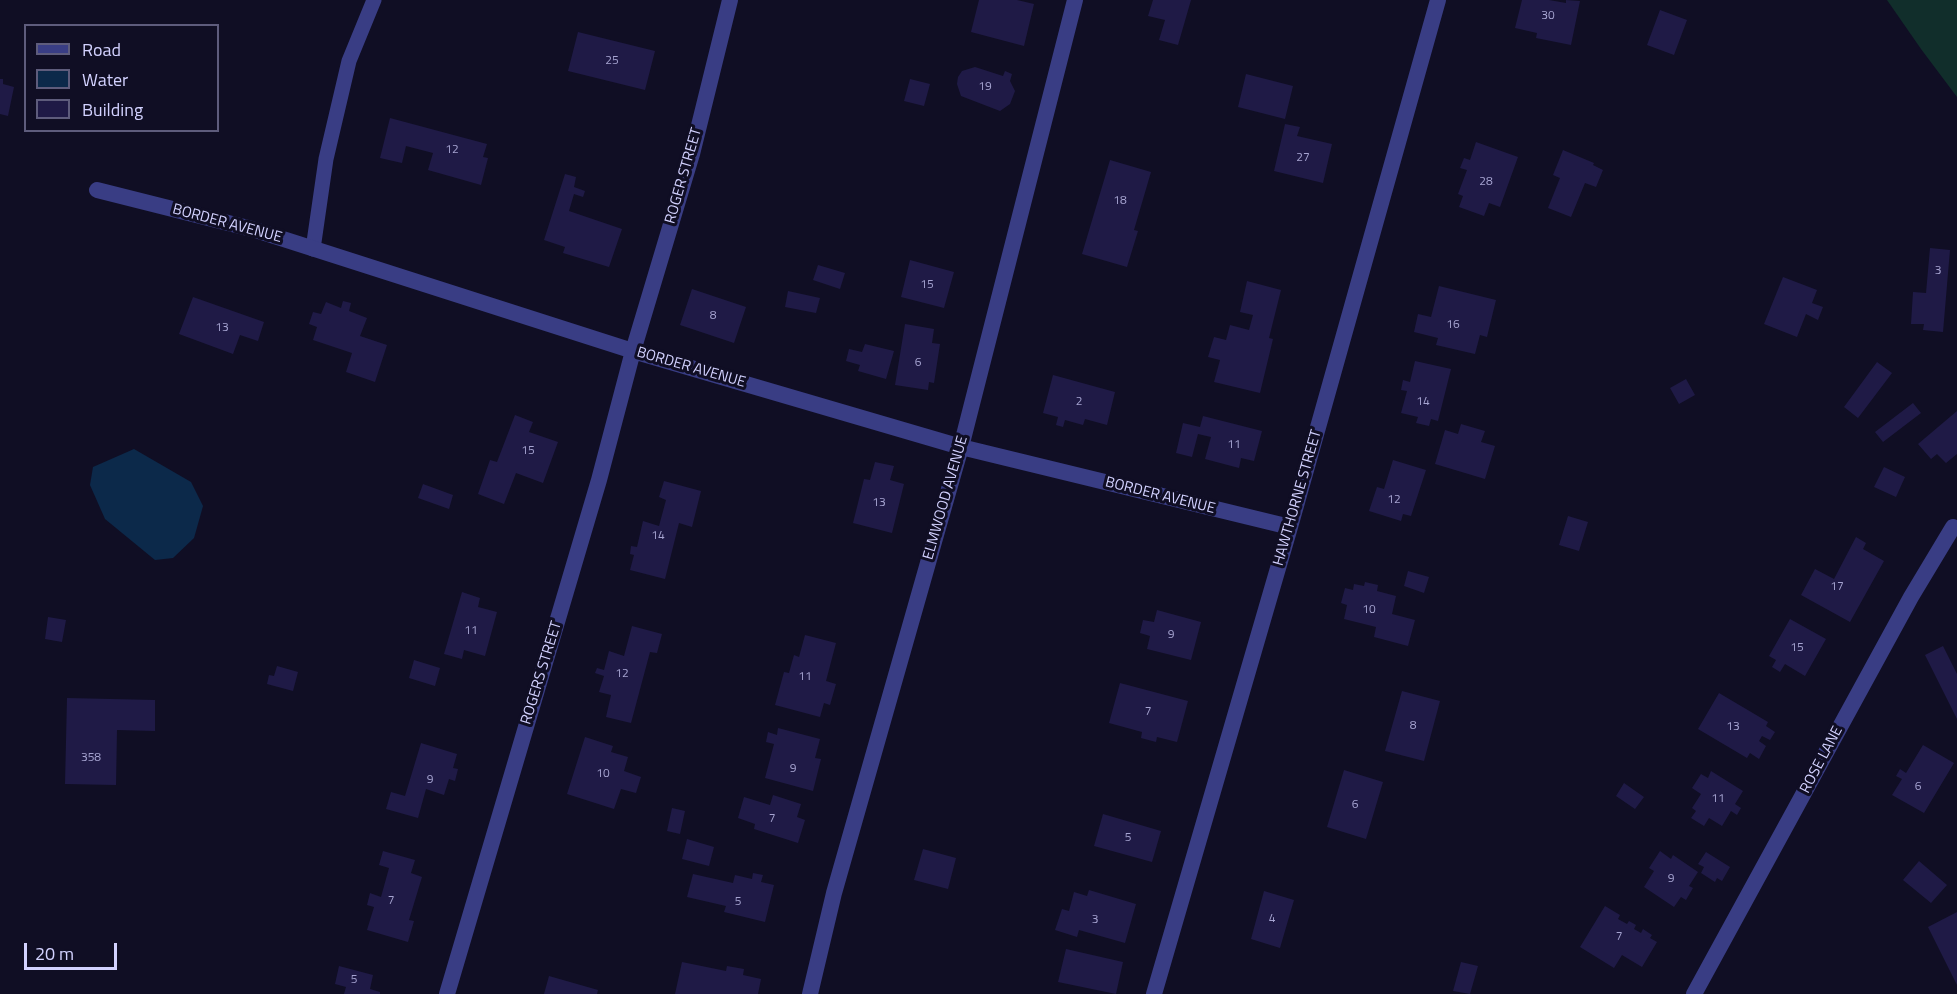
<!DOCTYPE html>
<style>
body{margin:0}
#map{position:relative;width:1957px;height:994px;overflow:hidden;background:#100e24;font-family:"Titillium Web",sans-serif}
canvas{display:block}
.legend{position:absolute;left:24px;top:24px;width:195px;height:108px;box-sizing:border-box;background:#100e24;border:2px solid #5e5c7c;margin:0;padding:8px 10px;list-style:none;font-size:18px;color:#d3d2ff}
.legend li{display:flex;align-items:center;gap:12px;height:30px}
.legend b{width:30px;border:2px solid #5e5c7c}
.scale{position:absolute;left:24px;top:943px;width:93px;height:27px;box-sizing:border-box;border:3px solid #d3d2ff;border-top:0;padding-left:8px;font-size:18px;line-height:21px;white-space:nowrap;color:#d3d2ff;-webkit-text-stroke:4px #100e24;paint-order:stroke}
</style>
<div id="map">
<canvas width="1957" height="994"></canvas>
<ul class="legend">
<li><b style="height:8px;background:#393d84"></b>Road</li>
<li><b style="height:16px;background:#0c294a"></b>Water</li>
<li><b style="height:16px;background:#1f1a46"></b>Building</li>
</ul>
<div class="scale">20 m</div>
</div>
<script>
const ctx = document.querySelector('canvas').getContext('2d');
ctx.lineJoin = 'round';
function fill(path, color) { ctx.fillStyle = color; ctx.fill(path, 'evenodd'); }
const toPath = rows => new Path2D(rows.map(r => 'M' + r).join(''));
function stroke(path, color, width, dash) { ctx.strokeStyle = color; ctx.lineWidth = width; ctx.lineCap = dash ? 'butt' : 'round'; ctx.setLineDash(dash || []); ctx.stroke(path); }
function write(font, color, halo, rows, align = 'center') {
  ctx.font = font + ' "Titillium Web",sans-serif'; ctx.lineWidth = 6; ctx.setLineDash([]); ctx.textBaseline = 'middle'; ctx.strokeStyle = halo; ctx.fillStyle = color; for (const [text, x, y, turn = 0] of rows) {
    ctx.save(); ctx.translate(x, y); ctx.rotate((+turn || 0) * Math.PI / 180); ctx.textAlign = isNaN(turn) ? turn : align; if (halo) ctx.strokeText(text, 0, 0); ctx.fillText(text, 0, 0); ctx.restore();
  }
}
fill(toPath([
 [1887,0,1957,0,1957,97,1921,49]
]), '#112e2b');
fill(toPath([
 [134,449,191,482,203,506,194,538,173,558,155,560,105,519,90,485,93,467]
]), '#0c294a');
fill(toPath([
 [979,0,1017,0,1034,4,1024,46,971,32],
 [1153,0,1191,0,1178,45,1159,40,1165,20,1148,16],
 [1522,0,1549,0,1566,3,1566,0,1580,1,1571,45,1536,38,1537,33,1515,28],
 [1660,10,1687,20,1674,55,1647,45],
 [578,32,655,51,645,90,568,71],
 [975,67,1003,76,1005,71,1012,74,1010,81,1015,91,1010,104,1000,111,961,96,957,84,958,77,962,71],
 [1246,74,1293,86,1285,119,1238,107],
 [0,79,3,79,3,84,14,87,8,116,0,114],
 [910,79,930,84,924,106,904,101],
 [390,118,487,144,483,157,488,158,481,185,428,170,433,153,406,146,402,163,380,158],
 [1285,124,1300,127,1297,136,1332,144,1323,183,1274,171],
 [1476,142,1518,157,1500,207,1489,203,1484,216,1459,207,1463,196,1458,194,1467,170,1460,168,1464,158,1470,160],
 [1563,150,1594,163,1593,165,1603,170,1596,187,1585,183,1571,217,1548,208,1560,178,1553,175],
 [1110,160,1151,172,1134,230,1138,231,1127,267,1082,254],
 [565,174,576,177,574,187,585,191,583,197,574,194,569,211,622,229,609,267,563,253,565,247,544,240],
 [1930,248,1950,250,1943,332,1923,330,1924,324,1911,324,1913,292,1926,293],
 [910,260,954,272,944,308,901,297],
 [818,265,845,273,840,289,813,280],
 [1783,277,1817,290,1812,303,1823,307,1818,320,1806,314,1797,337,1764,324],
 [1247,281,1281,290,1269,338,1273,339,1260,393,1214,382,1220,360,1208,357,1214,337,1226,340,1230,325,1249,330,1253,315,1240,312],
 [1439,286,1496,300,1487,337,1480,335,1475,354,1436,345,1438,338,1414,332,1418,314,1431,317],
 [692,289,746,307,734,343,680,325],
 [788,291,820,298,816,313,785,307],
 [193,297,264,322,258,341,240,335,233,354,179,334],
 [343,301,351,303,349,311,367,318,360,336,387,345,375,382,346,372,352,353,313,340,317,327,309,324,313,312,321,314,326,302,341,308],
 [905,324,934,329,932,343,940,344,934,383,929,382,928,390,895,385],
 [865,344,894,351,886,379,858,371,860,365,846,361,849,349,862,352],
 [1415,361,1451,369,1438,421,1431,419,1429,426,1416,423,1418,417,1401,413,1407,391,1401,390,1403,380,1410,382],
 [1877,362,1892,373,1858,418,1844,407],
 [1053,375,1115,392,1107,425,1085,419,1083,425,1065,420,1063,427,1056,425,1058,417,1043,413],
 [1686,379,1695,395,1679,404,1670,388],
 [1913,403,1921,413,1883,442,1875,432],
 [1957,411,1957,454,1946,463,1937,454,1931,459,1918,444],
 [515,415,533,422,529,432,558,442,543,483,516,473,504,504,478,494,490,460,497,462],
 [1203,416,1262,431,1254,461,1241,458,1239,468,1205,459,1211,437,1198,434,1192,457,1176,453,1183,423,1200,427],
 [1461,424,1485,431,1481,442,1495,446,1485,479,1435,464,1445,430,1458,434],
 [1393,460,1426,470,1411,516,1403,514,1401,521,1369,511,1377,487,1384,489],
 [875,462,894,466,890,480,904,484,892,533,853,523,864,479,870,480],
 [1884,467,1905,477,1896,497,1874,487],
 [664,481,701,491,692,527,679,523,665,579,630,570,634,555,630,554,631,546,637,547,643,521,659,526,666,500,659,497],
 [423,484,453,495,449,509,418,498],
 [1568,516,1588,522,1579,551,1559,545],
 [1856,537,1866,543,1863,549,1884,561,1850,622,1801,595,1815,569,1834,579],
 [1408,571,1429,577,1424,593,1404,586],
 [1365,582,1378,585,1377,591,1396,596,1392,614,1415,620,1408,646,1374,637,1376,627,1344,619,1347,605,1341,603,1345,588,1353,590,1354,584,1364,586],
 [462,592,480,598,478,607,497,612,485,656,464,650,462,659,444,654],
 [1157,610,1201,622,1191,660,1147,649,1150,636,1140,633,1143,620,1154,622],
 [48,617,66,620,62,642,45,639],
 [1790,619,1826,639,1805,676,1785,664,1780,672,1772,667,1776,660,1769,656],
 [632,626,662,634,657,653,650,652,631,723,606,717,611,695,599,692,604,676,595,673,597,668,604,670,609,651,624,656],
 [805,635,836,643,826,681,836,684,830,705,824,703,820,717,775,705,784,672,789,673,794,655,799,657],
 [1943,646,1957,674,1957,719,1925,655],
 [414,660,440,668,435,686,409,678],
 [277,666,298,672,293,691,267,684,269,675,274,676],
 [1120,683,1188,701,1177,742,1157,737,1156,742,1141,738,1142,732,1109,723],
 [1402,691,1440,701,1424,761,1385,751],
 [1719,693,1768,722,1766,726,1775,732,1770,740,1762,736,1759,741,1766,746,1759,759,1750,753,1747,758,1698,729],
 [67,698,155,700,155,731,117,730,116,785,65,784],
 [778,728,820,739,815,758,821,759,813,791,765,778,774,744,766,742,768,732,777,735],
 [585,737,613,746,611,752,628,757,624,771,641,777,636,793,621,789,614,809,567,794],
 [421,743,457,754,453,768,458,769,455,781,449,779,444,795,426,789,418,818,386,809,391,792,405,796],
 [1923,745,1954,763,1924,813,1892,795,1902,779,1896,776,1900,769,1906,773],
 [1344,770,1383,782,1366,839,1327,827],
 [1711,771,1743,791,1735,804,1741,808,1737,815,1731,811,1722,826,1709,818,1704,826,1691,818,1696,811,1692,808,1701,794,1692,788,1701,774,1708,778],
 [1624,783,1644,797,1635,809,1616,796],
 [773,795,801,804,797,817,805,820,798,843,754,829,755,824,738,818,744,797,770,805],
 [672,808,685,811,680,834,667,831],
 [1103,814,1161,831,1152,862,1094,846],
 [687,839,714,847,709,866,682,859],
 [923,849,956,858,948,889,914,880],
 [383,851,415,860,411,873,422,877,409,920,414,921,408,942,367,930,374,907,367,905,370,893,381,897,389,868,379,865],
 [1660,851,1671,859,1673,855,1698,872,1689,886,1693,888,1686,900,1681,897,1674,907,1644,887,1654,871,1649,868],
 [1706,852,1730,867,1722,881,1717,878,1715,882,1701,873,1704,867,1698,864],
 [1919,861,1947,885,1931,903,1903,880],
 [753,873,763,875,761,882,774,885,765,922,724,912,726,906,687,897,693,874,733,883,735,875,752,879],
 [1089,890,1136,904,1125,943,1079,930,1077,937,1055,930,1062,909,1069,911,1074,892,1087,896],
 [1264,891,1294,900,1280,948,1251,939],
 [1605,906,1620,915,1618,919,1627,924,1629,921,1636,925,1634,929,1641,933,1643,929,1652,935,1650,938,1657,942,1642,967,1622,955,1614,968,1580,947],
 [1957,912,1957,985,1928,927],
 [1066,949,1123,962,1116,994,1058,982],
 [682,962,726,971,727,966,744,969,743,975,761,979,758,994,675,994],
 [1461,962,1478,966,1470,994,1453,991],
 [339,966,373,975,370,989,380,992,380,994,344,994,346,987,335,984],
 [549,976,598,990,597,994,544,994]
]), '#1f1a46');
stroke(toPath([
 [313,249,326,159,349,61,374,0]
]), '#393d84', 15);
stroke(toPath([
 [97,190,252,229,633,351,961,447,1290,527],
 [447,994,599,480,633,351,692,154,730,0],
 [810,994,834,893,961,447,1075,0],
 [1154,994,1290,527,1438,0],
 [1694,994,1911,597,1953,527]
]), '#393d84', 16);
write('12px', '#a6a4d1', null, [
 ["30",1548,16],
 ["25",612,61],
 ["19",985,87],
 ["12",452,150],
 ["27",1303,158],
 ["28",1486,182],
 ["18",1120,201],
 ["3",1938,271],
 ["15",927,285],
 ["8",713,316],
 ["16",1453,325],
 ["13",222,328],
 ["6",918,363],
 ["2",1079,402],
 ["14",1423,402],
 ["11",1234,445],
 ["15",528,451],
 ["12",1394,500],
 ["13",879,503],
 ["14",658,536],
 ["17",1837,587],
 ["10",1369,610],
 ["11",471,631],
 ["9",1171,635],
 ["15",1797,648],
 ["12",622,674],
 ["11",805,677],
 ["7",1148,712],
 ["8",1413,726],
 ["13",1733,727],
 ["358",91,758],
 ["9",793,769],
 ["10",603,774],
 ["9",430,780],
 ["6",1918,787],
 ["11",1718,799],
 ["6",1355,805],
 ["7",772,819],
 ["5",1128,838],
 ["9",1671,879],
 ["7",391,901],
 ["5",738,902],
 ["4",1272,919],
 ["3",1095,920],
 ["7",1619,937],
 ["5",354,980]
]);
write('15px', '#d3d2ff', '#100e24', [
 ["ROGER STREET",684,176,-74],
 ["BORDER AVENUE",227,224,15],
 ["BORDER AVENUE",691,368,16],
 ["BORDER AVENUE",1160,496,14],
 ["ELMWOOD AVENUE",946,498,-74],
 ["HAWTHORNE STREET",1298,498,-74],
 ["ROGERS STREET",542,673,-73],
 ["ROSE LANE",1822,760,-62]
]);
</script>
